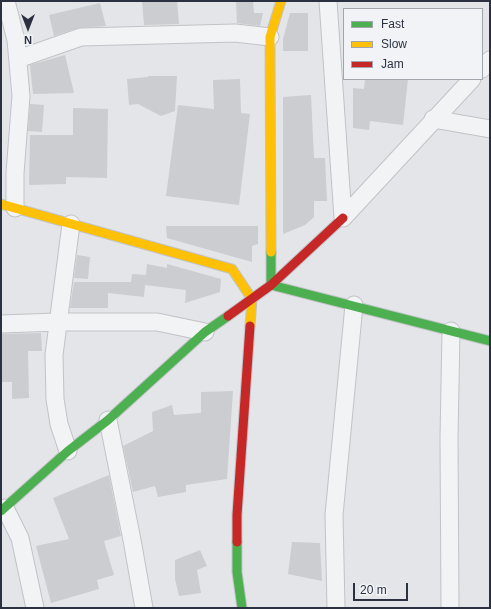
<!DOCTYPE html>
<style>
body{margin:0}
#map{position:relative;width:491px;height:609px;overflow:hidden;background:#e3e5e8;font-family:Helvetica,sans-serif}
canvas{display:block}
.frame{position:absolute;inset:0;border:2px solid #2b3140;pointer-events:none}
.legend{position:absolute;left:343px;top:8px;width:140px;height:72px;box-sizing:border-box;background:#f1f3f7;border:1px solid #a2a5ae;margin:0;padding:5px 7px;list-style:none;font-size:12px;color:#2b3140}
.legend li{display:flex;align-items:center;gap:8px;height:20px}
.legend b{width:20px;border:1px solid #a2a5ae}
.north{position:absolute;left:8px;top:8px;width:40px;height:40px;-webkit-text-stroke:3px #f1f3f7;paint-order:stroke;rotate:180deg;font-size:11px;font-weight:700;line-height:16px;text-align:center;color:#2b3140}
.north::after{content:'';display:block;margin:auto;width:14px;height:18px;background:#2b3140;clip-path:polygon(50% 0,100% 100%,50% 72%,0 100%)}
.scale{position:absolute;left:353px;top:583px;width:55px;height:18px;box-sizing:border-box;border:2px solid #2b3140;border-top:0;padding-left:5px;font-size:12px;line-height:14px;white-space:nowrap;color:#2b3140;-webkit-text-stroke:3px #f1f3f7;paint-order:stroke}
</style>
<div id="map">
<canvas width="491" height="609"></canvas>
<div class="frame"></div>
<ul class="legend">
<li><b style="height:5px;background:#4caf50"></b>Fast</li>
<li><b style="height:5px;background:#ffc107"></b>Slow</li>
<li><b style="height:5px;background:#c62828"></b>Jam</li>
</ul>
<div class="north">N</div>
<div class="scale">20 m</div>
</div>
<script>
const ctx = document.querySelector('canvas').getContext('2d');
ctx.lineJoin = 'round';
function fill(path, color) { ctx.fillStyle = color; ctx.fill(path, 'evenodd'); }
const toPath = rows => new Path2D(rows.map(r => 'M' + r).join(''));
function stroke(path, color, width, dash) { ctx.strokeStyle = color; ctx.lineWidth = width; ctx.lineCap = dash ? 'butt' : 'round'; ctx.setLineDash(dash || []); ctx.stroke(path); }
fill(toPath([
 [142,1,177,1,179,24,144,25],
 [236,1,253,1,254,13,263,13,260,26,237,23],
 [100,3,106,26,78,28,54,36,49,15],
 [290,13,308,13,308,51,283,51,283,39],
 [65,55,74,93,33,94,30,65],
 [148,76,177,76,175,111,161,116,138,104,129,105,127,79,148,77],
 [240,79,241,113,250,114,239,205,166,196,178,105,214,109,213,80],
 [365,79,408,79,403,125,370,121,369,130,353,128,353,88,364,89],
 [311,95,314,158,325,158,327,201,314,201,314,217,305,225,283,234,283,97],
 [30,104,44,105,42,132,28,131],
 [73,108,108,109,107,178,66,177,66,184,29,185,30,135,73,135],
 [166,226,258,226,258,244,252,246,252,262,167,238],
 [77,255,90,257,88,279,74,278],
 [147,264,167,268,167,264,221,279,220,292,185,303,186,290,145,285,144,297,108,293,108,308,70,308,74,282,131,282,132,274,146,275,145,285],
 [41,333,42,351,28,351,29,398,12,399,12,382,2,382,1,334],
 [233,391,227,479,186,485,186,492,158,497,155,486,133,492,123,446,153,431,152,412,172,405,174,415,200,413,201,412,201,392],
 [109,475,121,536,104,541,114,575,97,580,99,589,51,603,36,546,69,539,53,498],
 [292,542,320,543,322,581,288,574],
 [200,550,207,566,197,570,201,593,179,596,175,579,175,560]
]), '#cbcdd0');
const street = toPath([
 [6,1,16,40,21,96,15,173,15,208],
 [328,1,343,218],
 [18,59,81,37,235,33,270,37],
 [482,69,490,60],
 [433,119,490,129],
 [343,218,472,79],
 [1,324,57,322,157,322,205,332],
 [108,420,132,540,144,608],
 [68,451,59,424,55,399,54,355,71,224],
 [5,508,20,538,35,608],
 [336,608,334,515,354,305],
 [450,608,449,438,451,331]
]);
const fast = toPath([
 [271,252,271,285,490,341],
 [1,511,68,451,108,420,205,332,228,316],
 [237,542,237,572,242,608]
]);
const slow = toPath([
 [1,204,232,269,252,299,250,326],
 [271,252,270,37,281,1]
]);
const jam = toPath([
 [228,316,271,285,343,218],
 [237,542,237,515,250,326]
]);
stroke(street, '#c1c3c6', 19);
stroke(fast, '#c1c3c6', 11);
stroke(slow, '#c1c3c6', 11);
stroke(jam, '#c1c3c6', 11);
stroke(street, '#f2f3f5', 17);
stroke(fast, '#4caf50', 9);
stroke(slow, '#ffc107', 9);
stroke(jam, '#c62828', 9);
</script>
